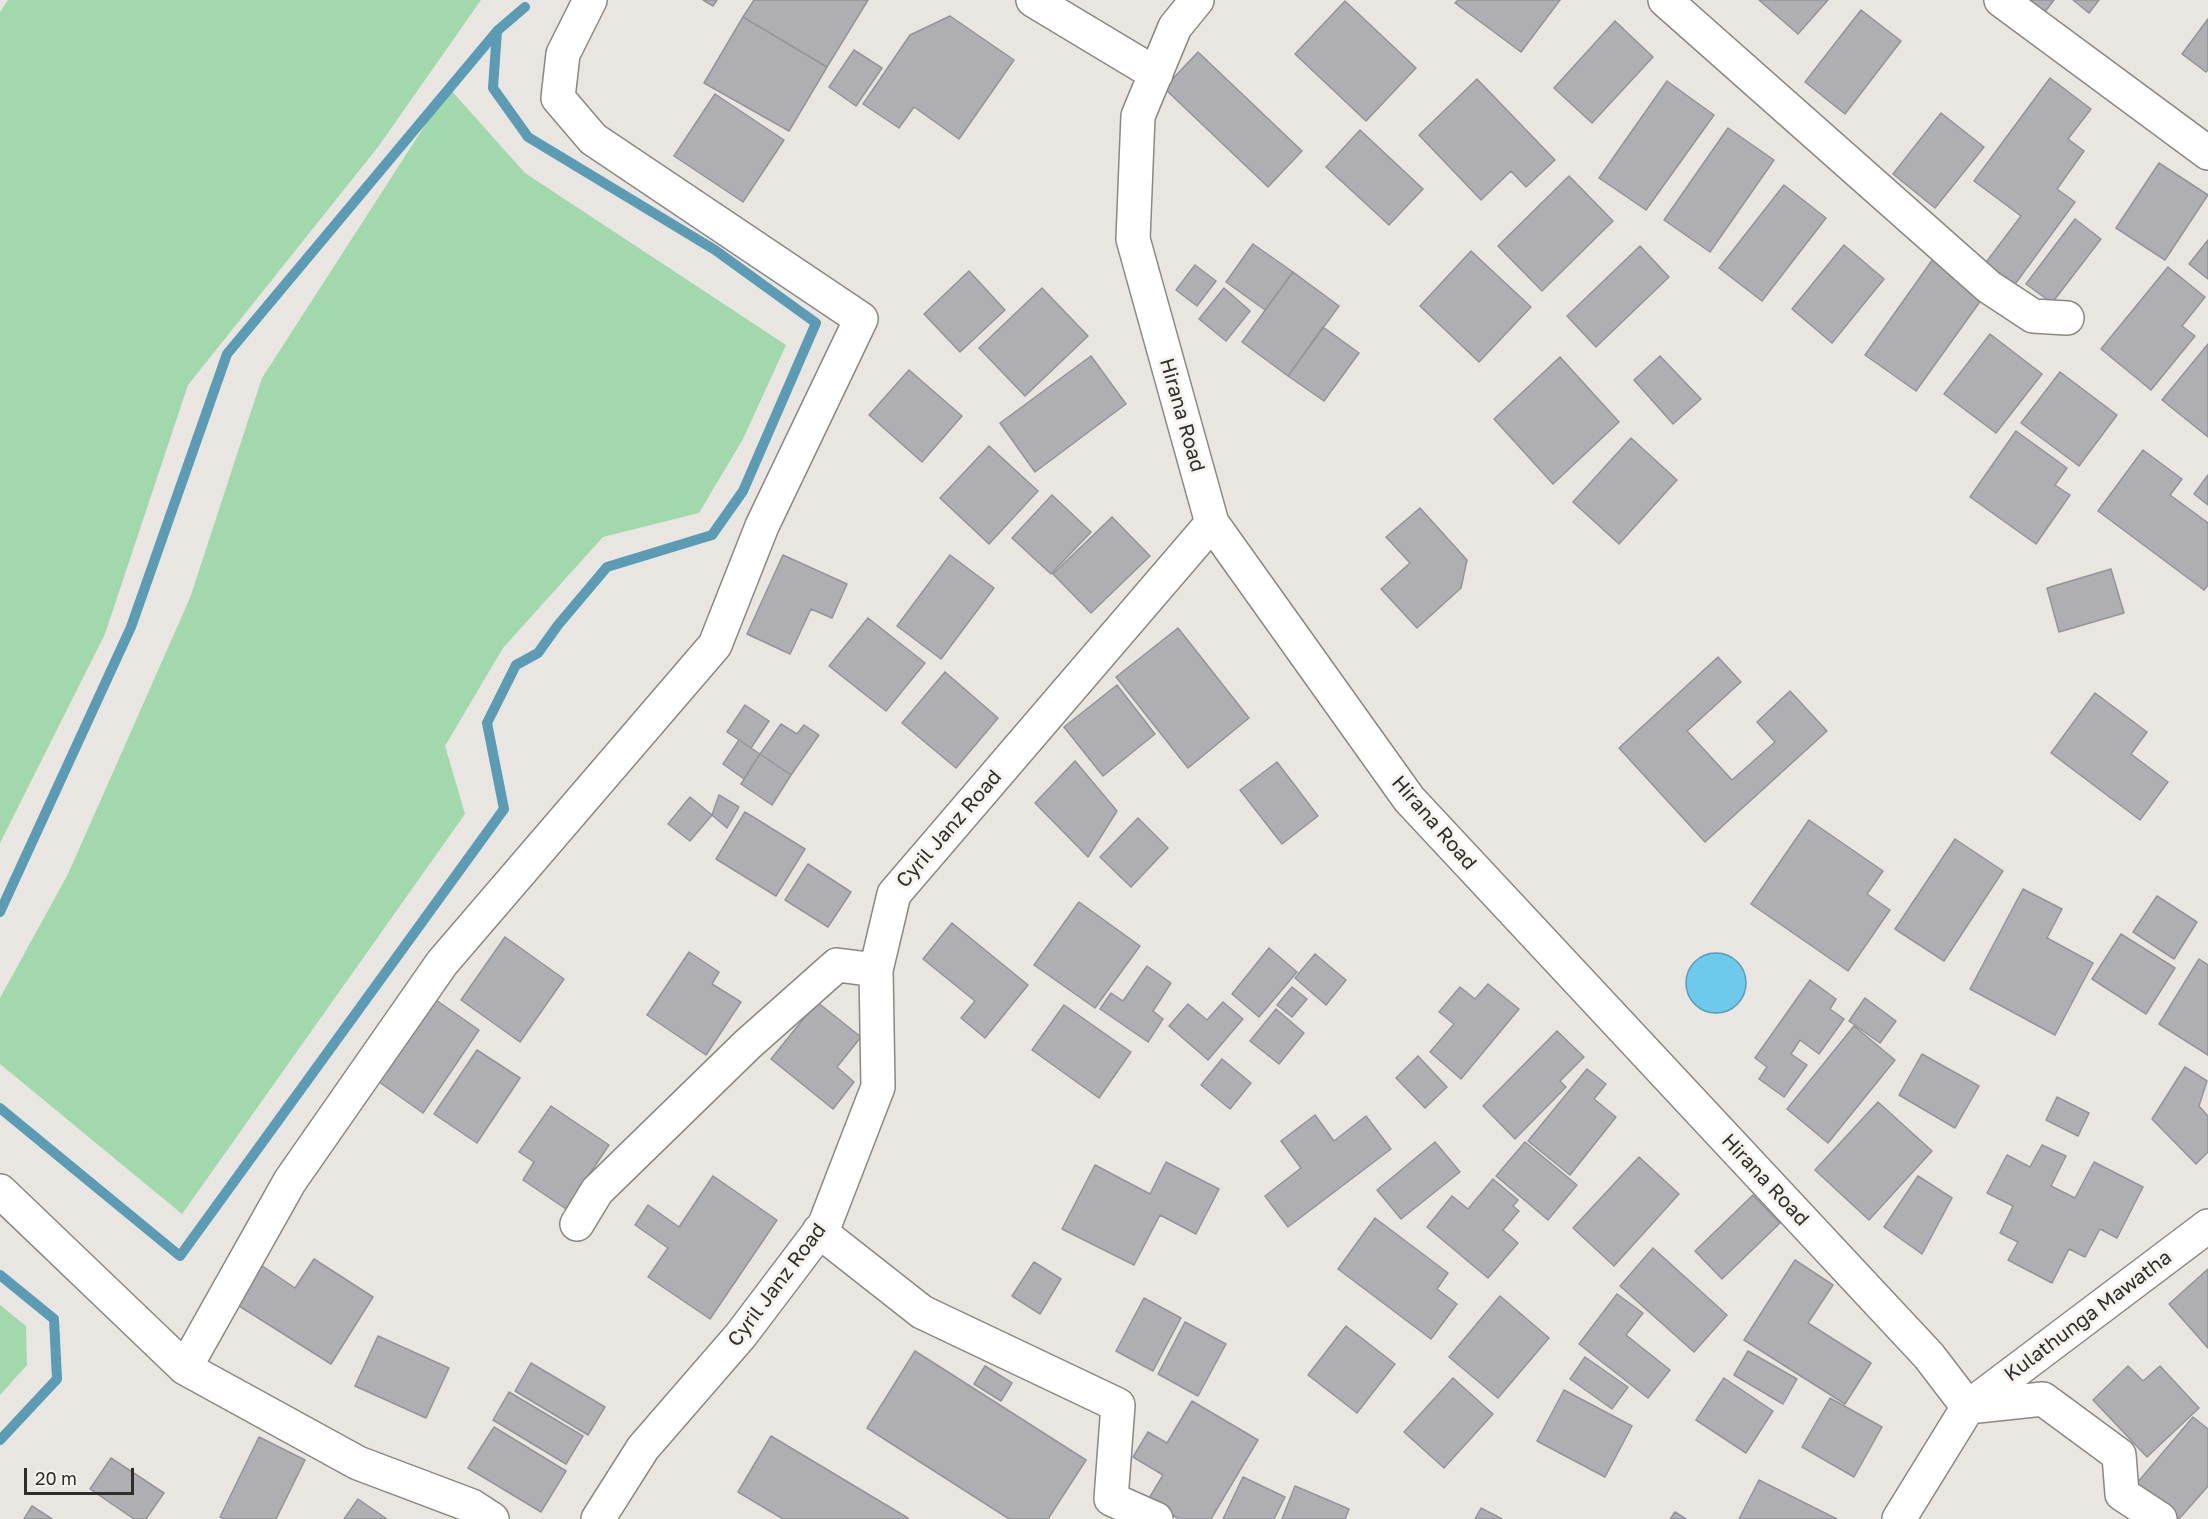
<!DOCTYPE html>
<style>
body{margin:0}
#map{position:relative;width:2208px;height:1519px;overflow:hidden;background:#e9e6e1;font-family:"Golos Text",sans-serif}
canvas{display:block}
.scale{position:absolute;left:24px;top:1468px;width:110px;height:27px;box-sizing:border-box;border:3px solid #2f2e2c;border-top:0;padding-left:8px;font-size:18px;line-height:21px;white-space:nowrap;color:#2f2e2c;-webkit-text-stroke:4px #f7f3ef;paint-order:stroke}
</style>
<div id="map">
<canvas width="2208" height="1519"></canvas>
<div class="scale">20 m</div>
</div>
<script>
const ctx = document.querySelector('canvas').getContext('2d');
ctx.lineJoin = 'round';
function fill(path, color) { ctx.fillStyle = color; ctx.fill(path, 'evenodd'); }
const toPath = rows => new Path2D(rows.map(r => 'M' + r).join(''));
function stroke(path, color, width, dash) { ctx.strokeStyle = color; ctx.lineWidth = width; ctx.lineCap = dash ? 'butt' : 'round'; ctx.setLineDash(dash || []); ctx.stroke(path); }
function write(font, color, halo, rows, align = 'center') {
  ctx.font = font + ' "Golos Text",sans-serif'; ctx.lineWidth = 6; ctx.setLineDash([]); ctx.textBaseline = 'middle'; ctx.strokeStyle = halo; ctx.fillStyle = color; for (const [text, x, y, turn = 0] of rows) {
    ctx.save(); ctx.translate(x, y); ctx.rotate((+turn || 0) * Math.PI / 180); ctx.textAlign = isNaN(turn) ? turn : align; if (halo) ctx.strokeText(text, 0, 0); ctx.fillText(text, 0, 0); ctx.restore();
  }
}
fill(toPath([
 [8,0,481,0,378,147,188,385,105,634,0,843,0,12],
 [449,88,525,173,786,345,743,439,699,513,603,537,503,648,445,746,465,814,182,1214,0,1064,0,998,68,874,190,598,262,378],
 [0,1305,26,1326,27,1365,0,1395]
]), '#a1d8ac');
const water = toPath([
 '1686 983a30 30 0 1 1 60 0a30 30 0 1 1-60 0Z'
]);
fill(water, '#6ecaed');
stroke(water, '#5b9bb3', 1.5);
stroke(toPath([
 [0,912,131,627,227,354,498,30],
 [0,1108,180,1256,504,809,487,723,516,665,538,653,558,625,607,567,712,535,743,491,816,323,715,250,528,137,493,88,497,31,525,7],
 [0,1275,54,1319,57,1379,0,1440]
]), '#5b9bb3', 10);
const building = toPath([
 [703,0,717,0,713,6,703,0],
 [754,0,868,0,827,67,743,17,754,0],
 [1458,0,1560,0,1521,52,1455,3,1458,0],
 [1759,0,1828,0,1798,34,1759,0],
 [2009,0,2054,0,2037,22,2009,0],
 [2073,0,2099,0,2089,13,2073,0],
 [1345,1,1416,68,1366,121,1295,54,1345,1],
 [1861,10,1901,41,1845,114,1805,82,1861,10],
 [950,16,1014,60,959,139,914,107,899,128,863,104,910,35,950,16],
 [743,17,827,67,789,131,704,83,743,17],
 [2208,19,2208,70,2206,72,2182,54,2208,19],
 [1615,21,1653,57,1592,123,1554,88,1615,21],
 [854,50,882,68,856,106,829,87,854,50],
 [1198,52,1302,151,1268,187,1164,88,1198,52],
 [2050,78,2091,109,2068,139,2084,151,2057,189,2075,202,2013,287,1984,265,2021,216,1974,181,2050,78],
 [1477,79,1555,160,1526,187,1511,171,1481,200,1419,135,1477,79],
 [1667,81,1714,115,1646,210,1599,178,1667,81],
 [715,94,784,140,743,202,674,156,715,94],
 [1941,113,1984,147,1935,208,1893,174,1941,113],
 [1728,128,1774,160,1710,252,1664,220,1728,128],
 [1360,130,1423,189,1389,225,1326,167,1360,130],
 [2159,163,2208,195,2165,260,2116,228,2159,163],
 [1569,176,1613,221,1542,291,1498,246,1569,176],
 [1784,185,1826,218,1762,301,1719,268,1784,185],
 [2075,219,2101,239,2052,303,2026,284,2075,219],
 [2208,240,2208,279,2189,264,2208,240],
 [1253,244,1293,272,1265,310,1226,282,1253,244],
 [1844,245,1884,279,1832,343,1792,309,1844,245],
 [1640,246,1669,277,1596,347,1567,316,1640,246],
 [1471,251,1531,307,1479,362,1420,306,1471,251],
 [1933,259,1984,296,1916,391,1865,355,1933,259],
 [1195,265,1216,281,1197,306,1176,290,1195,265],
 [2168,267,2205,297,2182,326,2195,336,2151,390,2101,349,2168,267],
 [969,271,1005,310,960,352,924,314,969,271],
 [1293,272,1339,306,1288,376,1242,342,1293,272],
 [1042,288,1088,336,1025,396,979,348,1042,288],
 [1224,288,1250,311,1226,341,1199,319,1224,288],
 [1323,327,1359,353,1324,401,1288,376,1323,327],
 [1990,334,2042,374,1996,433,1944,394,1990,334],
 [2208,344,2208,437,2162,400,2208,344],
 [1091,356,1126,404,1035,472,1000,423,1091,356],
 [1660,356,1701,399,1673,424,1634,380,1660,356],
 [1560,357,1619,422,1553,484,1494,419,1560,357],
 [909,370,962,416,922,462,869,415,909,370],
 [2060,372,2117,415,2079,466,2021,423,2060,372],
 [2016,431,2067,468,2055,485,2070,495,2036,544,1970,497,2016,431],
 [1631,438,1677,480,1619,544,1573,502,1631,438],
 [989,446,1038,491,989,544,940,498,989,446],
 [2143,450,2182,479,2170,495,2208,523,2208,585,2204,590,2098,511,2143,450],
 [2208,475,2208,505,2194,494,2208,475],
 [1052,495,1091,532,1051,574,1012,538,1052,495],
 [1420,508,1467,560,1461,588,1417,628,1381,589,1410,563,1386,537,1420,508],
 [1112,517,1150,556,1091,613,1053,574,1112,517],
 [783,555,847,584,832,618,811,609,790,654,747,634,783,555],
 [950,555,994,588,941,659,897,626,950,555],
 [2111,569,2124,613,2059,632,2047,588,2111,569],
 [868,618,925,663,886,711,829,666,868,618],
 [1178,628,1249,718,1188,768,1116,677,1178,628],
 [1718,657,1741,682,1687,731,1732,780,1775,742,1757,722,1790,691,1827,731,1705,842,1619,748,1718,657],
 [945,672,998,718,956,768,902,723,945,672],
 [1117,685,1155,734,1103,776,1064,727,1117,685],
 [2095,693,2147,732,2131,754,2168,782,2140,820,2051,753,2095,693],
 [745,705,769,721,751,748,727,732,745,705],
 [781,724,797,734,804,725,819,735,791,775,760,754,781,724],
 [739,740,760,754,744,779,723,764,739,740],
 [760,754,791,775,772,805,741,784,760,754],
 [1075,761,1117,811,1088,857,1035,803,1075,761],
 [1277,762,1318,816,1282,844,1240,790,1277,762],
 [719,795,739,807,727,828,712,815,719,795],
 [690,797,712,815,690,841,668,824,690,797],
 [745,812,805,849,776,896,716,859,745,812],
 [1138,818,1168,848,1131,887,1100,857,1138,818],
 [1809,820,1883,871,1867,894,1890,910,1848,971,1751,904,1809,820],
 [1955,839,2003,871,1944,961,1895,929,1955,839],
 [808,864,851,892,828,927,785,900,808,864],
 [2023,889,2062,909,2047,938,2093,963,2055,1035,1970,989,2023,889],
 [2157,896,2197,922,2174,959,2133,932,2157,896],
 [1079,902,1140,946,1095,1008,1034,965,1079,902],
 [952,923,1028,985,985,1038,961,1018,975,1001,923,959,952,923],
 [2121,934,2175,968,2146,1014,2092,979,2121,934],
 [505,937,564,979,520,1042,461,1000,505,937],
 [1269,948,1297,972,1259,1017,1232,994,1269,948],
 [689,952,719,972,712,984,741,1002,706,1055,647,1015,689,952],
 [1315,954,1346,980,1326,1005,1295,978,1315,954],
 [2199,959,2208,965,2208,1055,2159,1024,2199,959],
 [1147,966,1171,983,1153,1011,1163,1019,1148,1042,1100,1009,1111,993,1123,1001,1147,966],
 [1810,980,1836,999,1830,1009,1844,1019,1819,1054,1800,1040,1791,1054,1807,1065,1784,1097,1759,1079,1767,1067,1755,1058,1810,980],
 [1488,984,1519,1009,1461,1079,1430,1052,1454,1024,1439,1012,1460,987,1475,999,1488,984],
 [1292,987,1307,999,1292,1017,1277,1005,1292,987],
 [1865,998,1896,1021,1880,1043,1849,1021,1865,998],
 [436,1000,479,1030,423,1113,379,1082,436,1000],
 [817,1002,861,1037,837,1067,854,1082,833,1109,771,1059,817,1002],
 [1223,1002,1243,1019,1208,1060,1169,1026,1188,1004,1207,1020,1223,1002],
 [1064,1005,1131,1052,1099,1098,1032,1050,1064,1005],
 [1276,1009,1304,1033,1279,1064,1250,1041,1276,1009],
 [1854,1026,1895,1060,1828,1143,1787,1109,1854,1026],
 [1557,1031,1584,1057,1560,1081,1566,1087,1515,1139,1483,1106,1557,1031],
 [477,1050,520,1078,477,1143,434,1114,477,1050],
 [1922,1054,1979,1086,1955,1128,1899,1095,1922,1054],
 [1418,1056,1447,1087,1425,1108,1396,1078,1418,1056],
 [1222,1059,1251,1083,1230,1109,1201,1085,1222,1059],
 [2185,1067,2207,1081,2199,1106,2208,1116,2208,1152,2196,1164,2152,1119,2185,1067],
 [1587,1069,1606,1084,1594,1099,1616,1117,1570,1175,1528,1141,1587,1069],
 [2057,1097,2089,1113,2078,1136,2046,1120,2057,1097],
 [1878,1102,1932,1151,1869,1220,1815,1170,1878,1102],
 [551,1106,609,1145,566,1209,523,1180,534,1162,519,1152,551,1106],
 [1315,1115,1334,1141,1366,1116,1391,1149,1288,1227,1265,1196,1301,1168,1281,1141,1315,1115],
 [1435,1142,1460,1172,1401,1219,1377,1190,1435,1142],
 [1525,1142,1577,1185,1548,1220,1496,1176,1525,1142],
 [2042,1145,2066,1156,2051,1186,2075,1198,2094,1162,2143,1187,2117,1238,2100,1229,2085,1257,2069,1249,2052,1283,2008,1260,2018,1242,2000,1233,2013,1206,1987,1193,2007,1155,2030,1167,2042,1145],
 [1639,1157,1679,1194,1614,1266,1573,1228,1639,1157],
 [1166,1162,1219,1189,1196,1234,1160,1215,1134,1265,1062,1229,1095,1165,1150,1194,1166,1162],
 [713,1176,777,1220,710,1319,648,1277,668,1248,635,1225,648,1205,679,1227,713,1176],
 [1918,1176,1952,1198,1922,1254,1884,1227,1918,1176],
 [1493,1179,1518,1200,1513,1206,1519,1211,1503,1230,1518,1243,1488,1278,1427,1227,1452,1196,1468,1209,1493,1179],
 [1753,1195,1780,1223,1722,1279,1695,1251,1753,1195],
 [1375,1218,1448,1273,1437,1289,1457,1304,1431,1339,1338,1269,1375,1218],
 [1653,1248,1727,1315,1694,1352,1620,1286,1653,1248],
 [314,1259,373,1297,331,1364,236,1304,261,1265,295,1288,314,1259],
 [1795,1260,1833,1285,1808,1323,1871,1363,1845,1404,1744,1340,1795,1260],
 [1034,1262,1061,1279,1040,1314,1012,1296,1034,1262],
 [2208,1269,2208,1348,2169,1304,2208,1269],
 [1617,1294,1643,1313,1626,1335,1670,1370,1648,1398,1579,1344,1617,1294],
 [1500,1296,1549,1338,1498,1398,1449,1357,1500,1296],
 [1144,1298,1181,1318,1153,1371,1116,1351,1144,1298],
 [1185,1322,1226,1344,1198,1396,1158,1374,1185,1322],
 [1346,1326,1395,1364,1357,1413,1308,1375,1346,1326],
 [378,1336,449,1368,426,1418,355,1386,378,1336],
 [915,1351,1086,1460,1048,1519,1009,1519,867,1428,915,1351],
 [1748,1351,1797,1379,1783,1404,1734,1375,1748,1351],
 [1585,1357,1628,1387,1612,1409,1570,1379,1585,1357],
 [531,1363,605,1407,588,1435,515,1391,531,1363],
 [985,1366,1012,1383,1001,1401,974,1384,985,1366],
 [2128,1366,2143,1381,2160,1366,2199,1408,2147,1457,2093,1400,2128,1366],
 [1453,1378,1493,1414,1444,1468,1404,1432,1453,1378],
 [1724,1378,1773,1411,1746,1453,1696,1420,1724,1378],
 [1564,1390,1632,1426,1605,1477,1537,1441,1564,1390],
 [509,1392,583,1436,566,1464,493,1420,509,1392],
 [1830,1398,1882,1427,1854,1477,1802,1447,1830,1398],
 [1192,1401,1258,1440,1211,1519,1179,1519,1148,1500,1163,1475,1133,1457,1148,1432,1167,1443,1192,1401],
 [2193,1417,2208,1429,2208,1486,2179,1519,2137,1483,2193,1417],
 [494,1427,566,1471,541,1512,468,1468,494,1427],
 [771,1436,908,1518,907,1519,783,1519,738,1492,771,1436],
 [259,1437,305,1460,276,1519,225,1519,220,1517,259,1437],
 [111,1458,164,1493,146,1519,134,1519,90,1489,111,1458],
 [1243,1477,1285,1497,1274,1519,1223,1519,1243,1477],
 [1759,1480,1837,1519,1739,1519,1759,1480],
 [1295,1486,1349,1509,1345,1519,1282,1519,1295,1486],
 [358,1499,387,1519,344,1519,358,1499],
 [32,1506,52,1519,24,1519,32,1506],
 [1481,1508,1502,1519,1475,1519,1481,1508],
 [1675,1512,1686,1519,1670,1519,1675,1512]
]);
fill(building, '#aeaeb3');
stroke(building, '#949499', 1.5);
const minor = toPath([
 [1033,0,1156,74],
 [1197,0,1175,27,1138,116,1133,239,1212,523,1409,799,1929,1356,1968,1407,1899,1519],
 [1665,0,1989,287,2033,316,2067,318],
 [2001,0,2208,153],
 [0,1191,185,1368,358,1463,472,1506,492,1519],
 [577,1224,597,1191,748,1044,837,965,876,970],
 [819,1231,922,1312,1118,1405,1111,1499,1156,1519],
 [185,1368,290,1181,442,963,715,645,762,526,861,319,593,139,558,98,563,54,590,0],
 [1968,1407,2208,1226],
 [1968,1407,2043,1399,2119,1455,2122,1494,2160,1519],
 [598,1519,643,1448,741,1335,825,1224,878,1087,876,970,894,894,1212,523]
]);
stroke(minor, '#8b8884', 36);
stroke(minor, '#fff', 33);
write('20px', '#2f2e2c', '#f7f3ef', [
 ["Hirana Road",1182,415,74],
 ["Hirana Road",1434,823,49],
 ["Cyril Janz Road",949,829,-49],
 ["Hirana Road",1765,1180,47],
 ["Cyril Janz Road",777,1285,-53],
 ["Kulathunga Mawatha",2088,1316,-37]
]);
</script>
